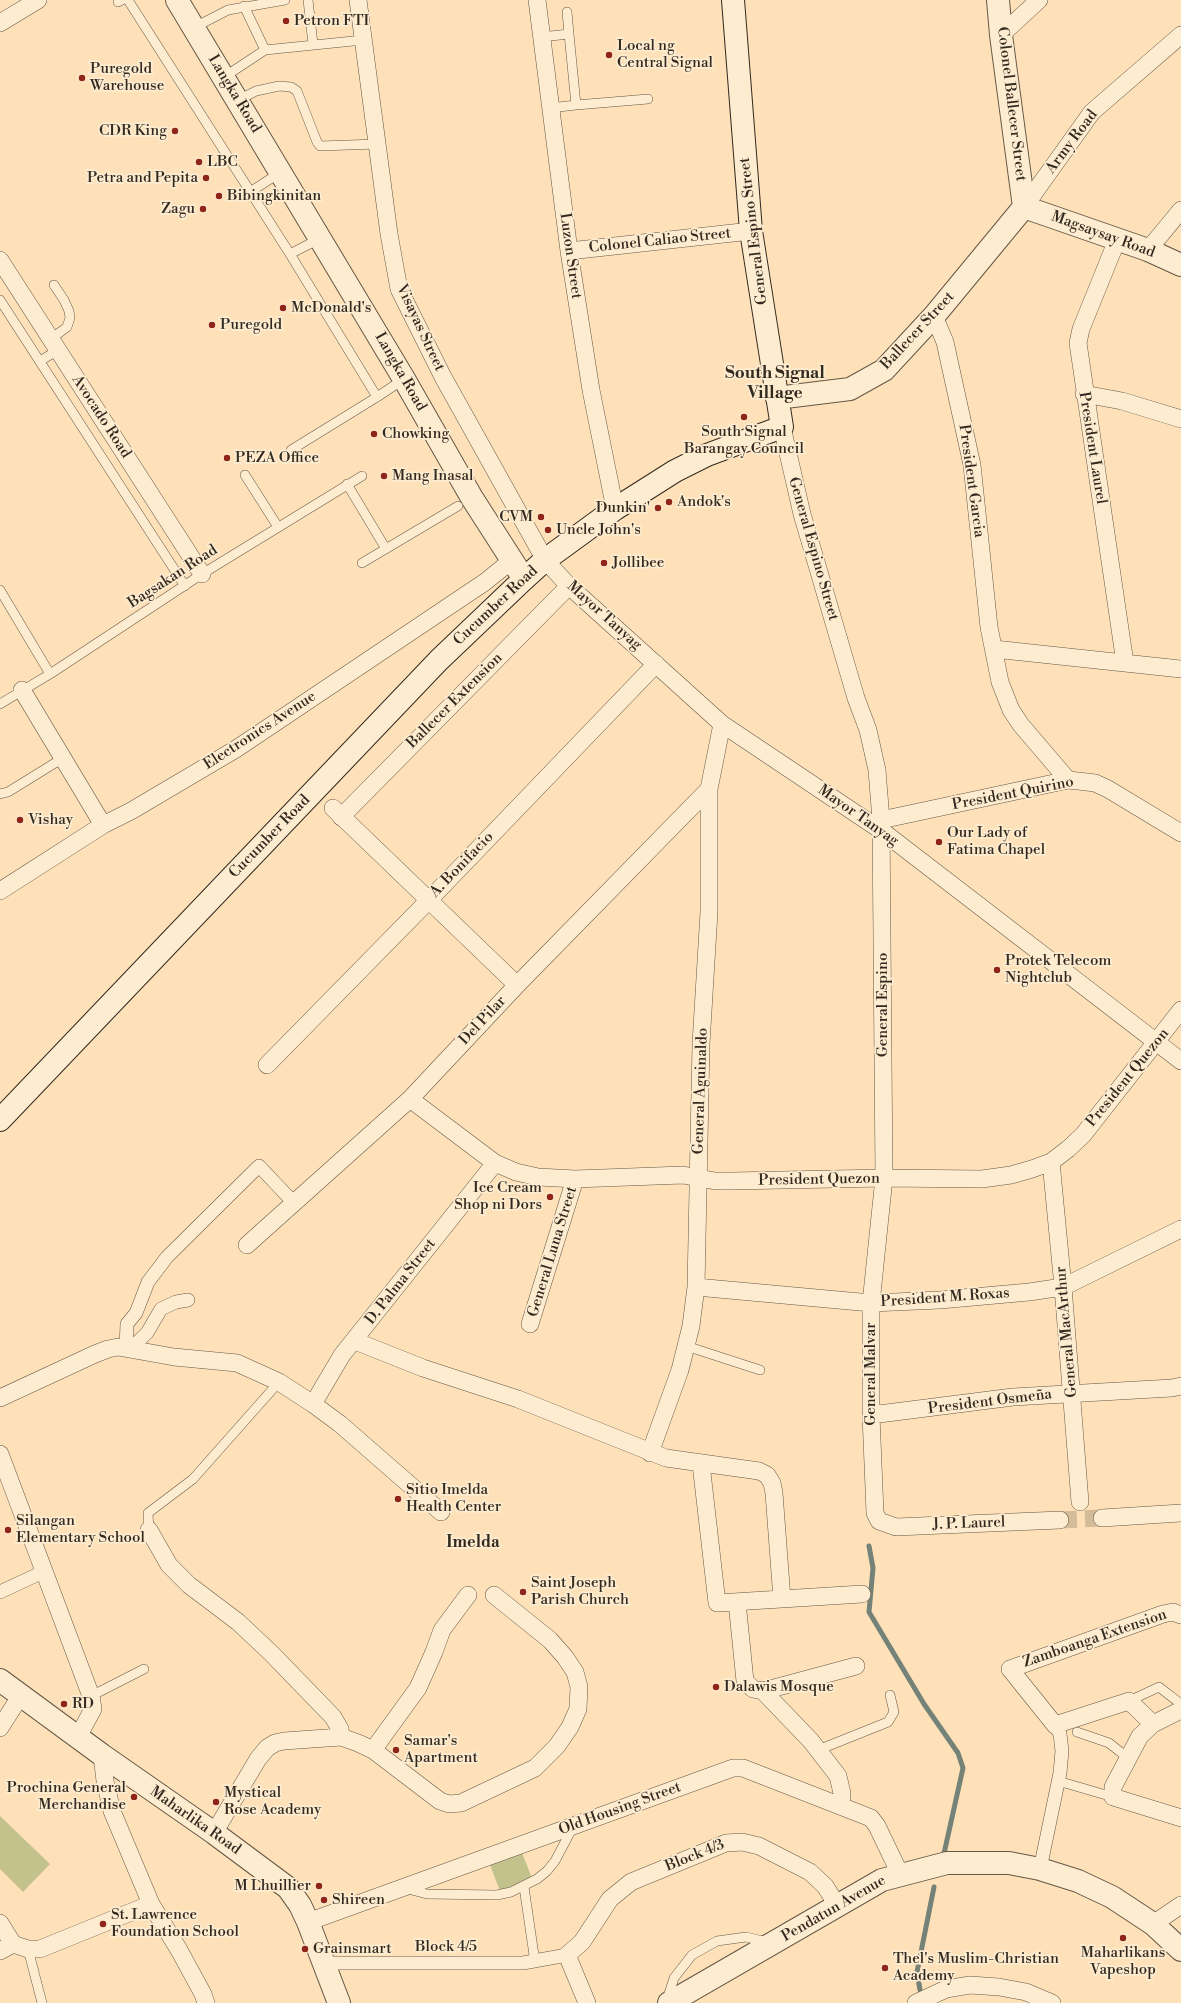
<!DOCTYPE html>
<meta charset="utf-8">
<style>
body{margin:0}
canvas{display:block;background:#fee1b8}
</style>
<canvas width="1181" height="2003"></canvas>
<script>
const ctx = document.querySelector('canvas').getContext('2d');
ctx.lineJoin = 'round';
function fill(path, color) { ctx.fillStyle = color; ctx.fill(path, 'evenodd'); }
const toPath = rows => new Path2D(rows.map(r => 'M' + r).join(''));
function stroke(path, color, width, dash) { ctx.strokeStyle = color; ctx.lineWidth = width; ctx.lineCap = dash ? 'butt' : 'round'; ctx.setLineDash(dash || []); ctx.stroke(path); }
function write(font, color, halo, rows, align = 'center') {
  ctx.font = font + ' "Libre Bodoni",serif'; ctx.lineWidth = 3.5; ctx.setLineDash([]); ctx.textBaseline = 'middle'; ctx.strokeStyle = halo; ctx.fillStyle = color; for (const [text, x, y, turn = 0] of rows) {
    ctx.save(); ctx.translate(x, y); ctx.rotate((+turn || 0) * Math.PI / 180); ctx.textAlign = isNaN(turn) ? turn : align; if (halo) ctx.strokeText(text, 0, 0); ctx.fillText(text, 0, 0); ctx.restore();
  }
}
fill(toPath([
 [0,1816,50,1864,23,1892,0,1869],
 [522,1853,532,1878,500,1891,490,1865]
]), '#c3c28d');
stroke(toPath([
 [869,1546,873,1568,869,1612,924,1704,958,1753,963,1768,943,1858],
 [920,1990,917,1972,934,1887]
]), '#748278', 5);
stroke(toPath([
 [1060,1520,1102,1518]
]), '#d5bc99', 17, [17, 8]);
const service = toPath([
 [128,0,290,254,377,397],
 [308,0,313,44],
 [118,2,122,0],
 [244,6,265,50],
 [195,27,228,10,285,0],
 [541,37,569,34,567,12],
 [224,77,265,50,363,40],
 [238,100,256,91,279,86,291,87,297,91,317,142,320,146,377,144],
 [576,105,648,99],
 [550,108,576,105,569,34],
 [250,192,281,172],
 [290,254,321,238],
 [0,300,185,586],
 [51,339,67,327,70,318,69,311,64,300,54,285],
 [40,361,58,350],
 [291,450,377,397,404,379],
 [245,475,278,527],
 [347,484,386,549],
 [362,563,458,506],
 [0,590,50,674],
 [0,704,50,674,202,574,362,476],
 [0,794,8,792,63,758],
 [686,1346,760,1370],
 [149,1530,148,1513,193,1479,279,1382],
 [91,1696,144,1669],
 [1129,1701,1159,1687,1181,1704],
 [1077,1732,1109,1743,1128,1758],
 [818,1750,888,1722,894,1712,890,1695],
 [1058,1781,1113,1797],
 [524,1887,535,1962],
 [404,1888,427,1894,497,1895,511,1892,537,1879,547,1871,555,1861,573,1827],
 [28,1949,42,2003],
 [667,2000,674,1978,692,1955,717,1941,746,1937,767,1942]
]);
const pedestrian = toPath([
 [126,1348,127,1324,136,1313,148,1282,167,1257,259,1166,294,1203],
 [131,1348,147,1333,161,1309,176,1302,188,1300],
 [0,1592,43,1572],
 [1040,1869,1060,1773,1062,1751,1060,1734,1055,1725],
 [325,1963,523,1963,567,1955]
]);
const minor = toPath([
 [358,0,389,234,399,289,443,377,545,560,569,586,722,724,882,831,1181,1061],
 [537,0,569,251,591,390,615,509],
 [0,23,38,0],
 [1001,35,1039,0],
 [1024,207,1092,112,1181,35],
 [1117,240,1081,329,1078,343,1125,663],
 [1148,250,1181,210],
 [569,251,751,231],
 [0,260,202,574],
 [934,316,945,342,972,465,989,627,1000,682,1011,710,1021,725,1068,780],
 [1084,394,1122,401,1181,419],
 [782,427,802,514,856,698,868,730,877,770,881,820,884,1178,871,1303,871,1415,875,1513,879,1521,896,1527,1060,1520],
 [994,649,1181,669],
 [22,690,103,825],
 [333,808,517,985],
 [341,817,569,586],
 [881,820,1068,780,1078,781,1095,783,1108,789,1181,833],
 [0,891,103,825,131,811,236,749,485,582,511,561],
 [267,1065,429,900,656,664],
 [410,1099,495,1163,516,1172,538,1177,575,1179,683,1175,715,1181,732,1181,884,1178,982,1179,1011,1175,1032,1169,1051,1162,1068,1149,1083,1135,1181,1010],
 [1051,1162,1063,1287,1080,1502],
 [247,1245,410,1099,517,985,709,789],
 [696,1287,871,1303,940,1300,1029,1292,1063,1287,1181,1229],
 [530,1324,575,1179],
 [355,1341,423,1368,518,1399,666,1458,759,1471,767,1475,772,1483,774,1493,782,1599],
 [0,1398,95,1354,108,1349,118,1347,174,1357,237,1363,279,1382,313,1404,340,1424,441,1512],
 [313,1404,342,1355,495,1163],
 [871,1415,1013,1397,1172,1388,1181,1386],
 [650,1453,680,1370,691,1326,696,1287,701,1044,709,912,709,789,722,724],
 [0,1454,91,1696,93,1709,78,1737],
 [701,1464,717,1603,862,1594],
 [1102,1518,1181,1513],
 [149,1530,169,1565,189,1585,238,1622,271,1653,333,1717,340,1729,341,1737],
 [737,1602,745,1681,753,1689,763,1691,856,1666],
 [763,1691,811,1741,838,1776,842,1793,841,1805],
 [1181,1710,1153,1724,1140,1736,1113,1787,1113,1797,1181,1818],
 [1153,1724,1129,1701,1055,1725,1010,1669,1163,1614,1173,1612,1181,1615],
 [0,1728,21,1695],
 [373,1750,418,1688,434,1652,442,1630,468,1595],
 [102,1755,105,1781,112,1811,151,1904,179,1950,203,1994,206,2003],
 [214,1833,258,1759,267,1748,275,1743,284,1741,341,1737,358,1743,373,1750,440,1801,449,1804,461,1803,535,1768,557,1746,570,1727,578,1709,579,1687,575,1672,565,1657,550,1640,494,1595],
 [308,1922,733,1768,743,1768,871,1818,877,1826,900,1874],
 [0,1923,13,1944,28,1949,40,1949,151,1904],
 [1153,1924,1181,1905],
 [0,1951,13,1944],
 [587,2003,567,1955,582,1942,610,1899,631,1882,726,1843,742,1842,759,1846,810,1872,825,1886,837,1905],
 [916,2003,946,1989,970,1985,999,1987,1026,1992,1052,2003]
]);
const tertiary = toPath([
 [177,0,404,379,472,498,524,579],
 [998,0,1001,35,1024,207],
 [1024,207,1148,250,1181,265],
 [777,398,850,389,884,370,934,316,1024,207],
 [0,1680,102,1755,214,1833,288,1888,300,1905,308,1922,339,2003],
 [669,2003,882,1880,947,1863,1009,1863,1040,1869,1078,1881,1112,1897,1153,1924,1181,1950]
]);
const secondary = toPath([
 [0,1120,439,660,524,579,545,560,615,509,675,471,707,455,782,427,751,231,733,0]
]);
stroke(service, '#655745', 10);
stroke(pedestrian, '#655745', 14);
stroke(minor, '#655745', 18);
stroke(tertiary, '#655745', 24);
stroke(secondary, '#32291f', 24);
stroke(service, '#feecd1', 9);
stroke(pedestrian, '#feecd1', 13);
stroke(minor, '#feecd1', 17);
stroke(tertiary, '#feecd1', 22);
stroke(secondary, '#feecd1', 22);
for (const [x, y, r, color] of [
 [286,21,4,"#8f2418"],
 [609,55,4,"#8f2418"],
 [82,78,4,"#8f2418"],
 [175,131,4,"#8f2418"],
 [199,162,4,"#8f2418"],
 [206,178,4,"#8f2418"],
 [219,196,4,"#8f2418"],
 [203,209,4,"#8f2418"],
 [283,308,4,"#8f2418"],
 [212,325,4,"#8f2418"],
 [744,417,4,"#8f2418"],
 [374,434,4,"#8f2418"],
 [227,458,4,"#8f2418"],
 [384,476,4,"#8f2418"],
 [669,502,4,"#8f2418"],
 [658,508,4,"#8f2418"],
 [541,517,4,"#8f2418"],
 [548,530,4,"#8f2418"],
 [604,563,4,"#8f2418"],
 [20,820,4,"#8f2418"],
 [939,842,4,"#8f2418"],
 [997,970,4,"#8f2418"],
 [550,1197,4,"#8f2418"],
 [398,1499,4,"#8f2418"],
 [8,1530,4,"#8f2418"],
 [523,1592,4,"#8f2418"],
 [716,1687,4,"#8f2418"],
 [64,1704,4,"#8f2418"],
 [396,1750,4,"#8f2418"],
 [134,1797,4,"#8f2418"],
 [216,1802,4,"#8f2418"],
 [319,1886,4,"#8f2418"],
 [324,1900,4,"#8f2418"],
 [103,1924,4,"#8f2418"],
 [1123,1938,4,"#8f2418"],
 [305,1949,4,"#8f2418"],
 [885,1968,4,"#8f2418"]
]) { const dot = new Path2D(); dot.arc(x, y, r, 0, 2 * Math.PI); ctx.fillStyle = color; ctx.fill(dot); stroke(dot, '#feecd1', 1.5); }
write('15px', '#32291f', '#feecd1', [
 ["Petron FTI",294,21],
 ["Local ng",617,46],
 ["Central Signal",617,63],
 ["Puregold",90,69],
 ["Warehouse",90,86],
 ["CDR King",167,131,"right"],
 ["LBC",207,162],
 ["Petra and Pepita",198,178,"right"],
 ["Bibingkinitan",227,196],
 ["Zagu",195,209,"right"],
 ["McDonald's",291,308],
 ["Puregold",220,325],
 ["South Signal",744,432,"center"],
 ["Barangay Council",744,449,"center"],
 ["Chowking",382,434],
 ["PEZA Office",235,458],
 ["Mang Inasal",392,476],
 ["Andok's",677,502],
 ["Dunkin'",650,508,"right"],
 ["CVM",533,517,"right"],
 ["Uncle John's",556,530],
 ["Jollibee",612,563],
 ["Vishay",28,820],
 ["Our Lady of",947,833],
 ["Fatima Chapel",947,850],
 ["Protek Telecom",1005,961],
 ["Nightclub",1005,978],
 ["Ice Cream",542,1188,"right"],
 ["Shop ni Dors",542,1205,"right"],
 ["Sitio Imelda",406,1490],
 ["Health Center",406,1507],
 ["Silangan",16,1521],
 ["Elementary School",16,1538],
 ["Saint Joseph",531,1583],
 ["Parish Church",531,1600],
 ["Dalawis Mosque",724,1687],
 ["RD",72,1704],
 ["Samar's",404,1741],
 ["Apartment",404,1758],
 ["Prochina General",126,1788,"right"],
 ["Merchandise",126,1805,"right"],
 ["Mystical",224,1793],
 ["Rose Academy",224,1810],
 ["M Lhuillier",311,1886,"right"],
 ["Shireen",332,1900],
 ["St. Lawrence",111,1915],
 ["Foundation School",111,1932],
 ["Grainsmart",313,1949],
 ["Maharlikans",1123,1953,"center"],
 ["Vapeshop",1123,1970,"center"],
 ["Thel's Muslim-Christian",893,1959],
 ["Academy",893,1976]
], 'left');
write('15px', '#32291f', '#feecd1', [
 ["Langka Road",234,94,59],
 ["Colonel Ballecer Street",1011,104,83],
 ["Army Road",1072,142,-53],
 ["General Espino Street",754,231,-97],
 ["Magsaysay Road",1103,235,20],
 ["Colonel Caliao Street",660,241,-6],
 ["Luzon Street",570,256,82],
 ["Visayas Street",420,328,65],
 ["Ballecer Street",918,331,-47],
 ["Langka Road",400,372,60],
 ["Avocado Road",101,417,57],
 ["President Laurel",1092,448,81],
 ["President Garcia",971,481,82],
 ["General Espino Street",813,549,74],
 ["Bagsakan Road",173,577,-33],
 ["Cucumber Road",496,606,-43],
 ["Mayor Tanyag",604,616,42],
 ["Ballecer Extension",455,701,-45],
 ["Electronics Avenue",260,731,-33],
 ["President Quirino",1013,794,-11],
 ["Mayor Tanyag",858,816,35],
 ["Cucumber Road",270,837,-46],
 ["A. Bonifacio",462,865,-46],
 ["General Espino",883,1005,-90],
 ["Del Pilar",483,1021,-47],
 ["President Quezon",1128,1078,-51],
 ["General Aguinaldo",701,1091,-88],
 ["President Quezon",819,1180,-1],
 ["General Luna Street",553,1252,-73],
 ["D. Palma Street",401,1282,-52],
 ["President M. Roxas",945,1298,-4],
 ["General MacArthur",1067,1332,-95],
 ["General Malvar",871,1374,-90],
 ["President Osmeña",990,1402,-7],
 ["J. P. Laurel",969,1524,-2],
 ["Zamboanga Extension",1095,1639,-19],
 ["Old Housing Street",620,1809,-20],
 ["Maharlika Road",195,1821,35],
 ["Block 4/3",695,1856,-22],
 ["Pendatun Avenue",834,1909,-30],
 ["Block 4/5",446,1947]
]);
write('bold 16px', '#32291f', '#feecd1', [
 ["Imelda",473,1543]
]);
write('bold 17px', '#32291f', '#feecd1', [
 ["South Signal",775,374],
 ["Village",775,394]
]);
</script>
